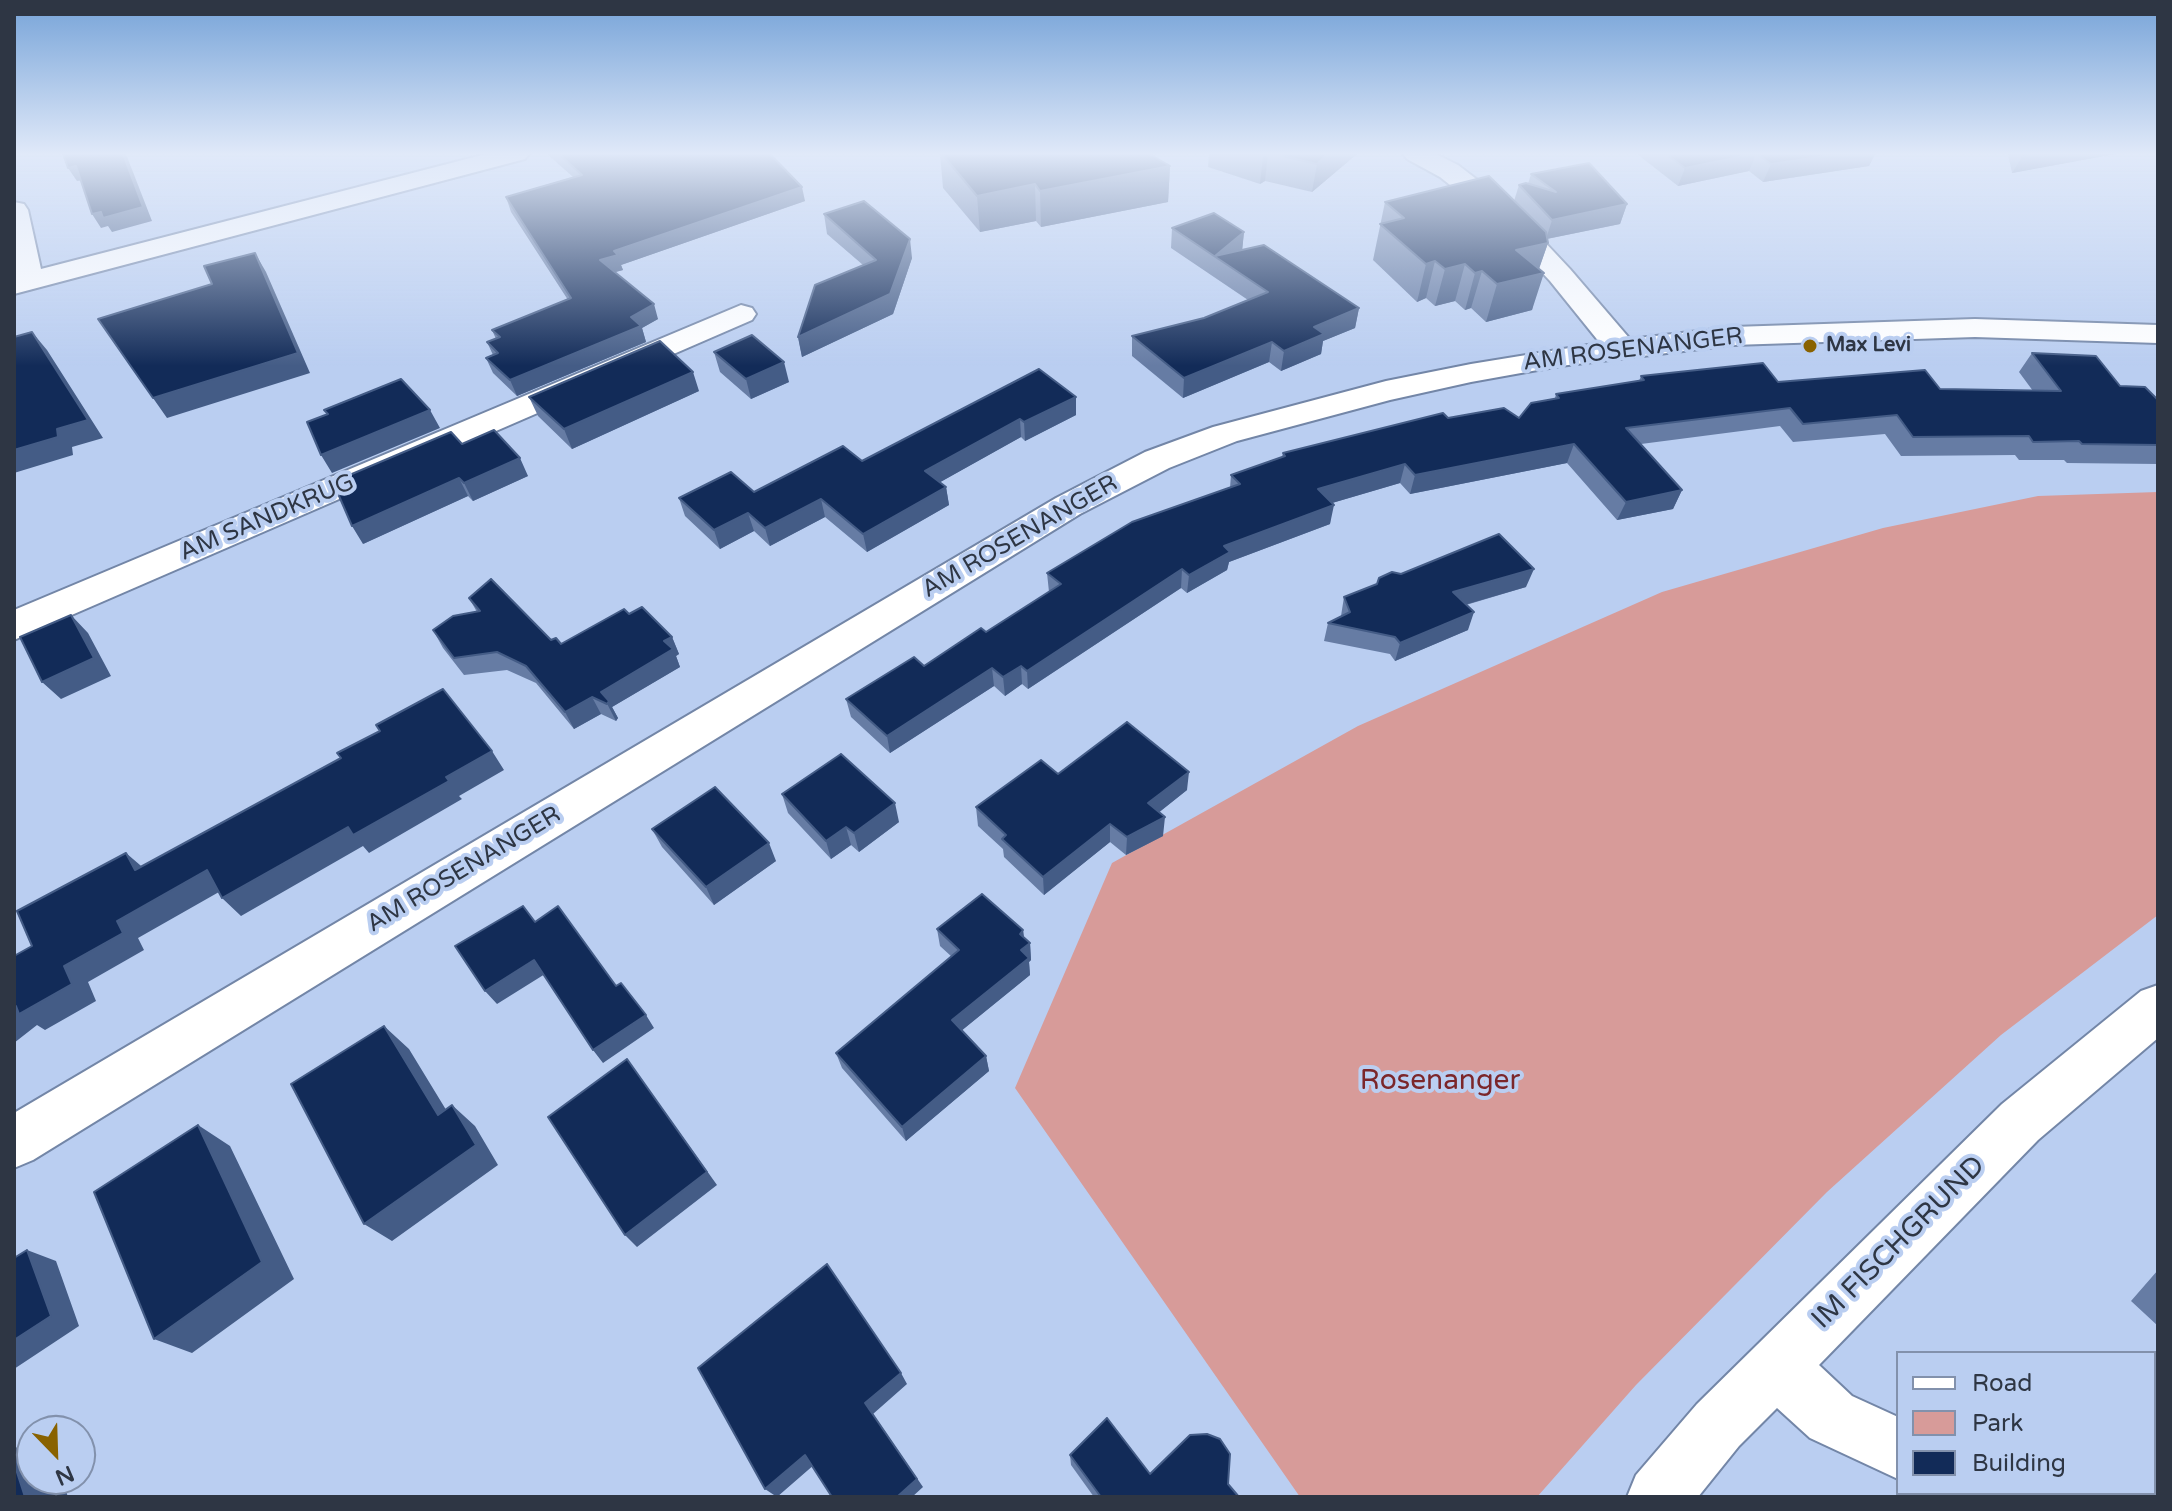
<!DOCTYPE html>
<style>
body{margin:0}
#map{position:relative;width:2172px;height:1511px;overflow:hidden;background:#bacef1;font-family:"Varela Round",sans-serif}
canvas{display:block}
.frame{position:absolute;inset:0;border:16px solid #2e3644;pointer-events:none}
.legend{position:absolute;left:1896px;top:1351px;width:260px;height:144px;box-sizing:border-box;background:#bacef1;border:2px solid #8291ac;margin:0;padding:10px 14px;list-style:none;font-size:24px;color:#2e3644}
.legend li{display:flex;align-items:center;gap:16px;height:40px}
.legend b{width:40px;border:2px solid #8291ac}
.north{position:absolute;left:16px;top:1415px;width:80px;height:80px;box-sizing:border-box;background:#bacef1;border:2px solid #8291ac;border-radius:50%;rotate:157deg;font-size:22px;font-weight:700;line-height:32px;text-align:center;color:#2e3644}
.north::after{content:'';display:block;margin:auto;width:28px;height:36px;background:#896200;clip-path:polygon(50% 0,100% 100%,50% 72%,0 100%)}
</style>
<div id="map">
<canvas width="2172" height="1511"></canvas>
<div class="frame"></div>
<ul class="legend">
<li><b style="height:10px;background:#fff"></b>Road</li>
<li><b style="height:22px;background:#d79b99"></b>Park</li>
<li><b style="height:22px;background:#122b58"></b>Building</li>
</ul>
<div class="north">N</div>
</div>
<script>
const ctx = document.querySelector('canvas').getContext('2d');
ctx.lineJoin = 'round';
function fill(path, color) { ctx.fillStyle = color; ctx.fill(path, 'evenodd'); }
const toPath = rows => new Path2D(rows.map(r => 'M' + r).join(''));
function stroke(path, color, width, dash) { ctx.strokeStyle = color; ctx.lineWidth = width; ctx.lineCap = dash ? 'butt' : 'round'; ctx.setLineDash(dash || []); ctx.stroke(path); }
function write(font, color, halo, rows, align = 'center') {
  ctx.font = font + ' "Varela Round",sans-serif'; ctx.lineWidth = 8; ctx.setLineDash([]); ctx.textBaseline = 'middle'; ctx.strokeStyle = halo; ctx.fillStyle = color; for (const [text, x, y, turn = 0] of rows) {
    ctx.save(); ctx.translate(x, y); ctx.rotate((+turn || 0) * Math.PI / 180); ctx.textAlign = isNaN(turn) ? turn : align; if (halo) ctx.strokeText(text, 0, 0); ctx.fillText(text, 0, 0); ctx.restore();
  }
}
fill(toPath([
 [2158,492,2158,915,2001,1035,1827,1192,1636,1385,1537,1497,1300,1497,1015,1088,1112,863,1358,726,1662,592,1883,528,2038,496]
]), '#d79b99');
const street = toPath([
 [486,154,529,154,525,159,14,294,14,202,24,204,28,210,41,269,486,154],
 [1403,154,1436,154,1458,165,1509,204,1570,269,1630,339,1733,327,1975,319,2158,325,2158,343,1975,337,1733,345,1560,366,1471,382,1390,400,1237,441,1169,468,1080,514,33,1160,14,1168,14,1113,1056,498,1145,452,1213,427,1386,381,1471,364,1600,343,1550,281,1489,216,1440,177,1407,159,1403,154],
 [741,305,752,308,756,314,752,320,14,640,14,610,741,305],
 [2158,985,2158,1038,2038,1140,1819,1365,1852,1396,1898,1417,1898,1479,1810,1438,1777,1408,1739,1446,1698,1497,1627,1497,1636,1475,1697,1404,2002,1104,2141,991,2158,985],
 [1984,1493,2058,1493,2059,1497,1986,1497,1984,1493]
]);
stroke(street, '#7386a7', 4);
fill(street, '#fff');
fill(toPath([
 [547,154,770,154,805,201,621,265,623,270,615,272,658,319,642,328,646,342,517,396,493,373,486,358,493,355,487,342,496,339,492,330,568,300,511,212,506,197,573,177],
 [940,154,1150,154,1170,166,1168,202,1041,227,1036,221,980,232,943,188],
 [1209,154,1357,154,1312,192,1265,181,1260,184,1208,167],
 [1637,154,1875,154,1869,166,1763,182,1749,171,1678,186],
 [2008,154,2115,154,2012,173],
 [1531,174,1627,204,1620,224,1547,239,1548,243,1539,269,1532,310,1486,322,1471,308,1465,310,1455,301,1435,306,1426,298,1417,302,1373,260,1385,202,1514,201,1519,185,1528,184],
 [824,214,912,258,893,314,802,357,798,337,863,265,827,234],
 [1172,228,1244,232,1242,250,1359,308,1355,328,1323,341,1321,354,1281,371,1269,362,1183,398,1132,356,1132,336,1204,318,1248,300,1171,248],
 [714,352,789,382,751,399,720,372],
 [2032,353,2158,400,2158,464,2067,463,2064,460,2019,460,2015,455,1901,456,1885,434,1793,442,1780,426,1641,444,1682,490,1673,509,1617,520,1567,463,1410,494,1400,483,1332,503,1330,524,1229,562,1227,570,1187,593,1181,588,1028,689,1022,684,1005,696,994,686,890,753,851,717,846,699,924,666,986,632,1049,592,1047,573,1230,488,1231,475,1282,457,1283,453,1448,418,1519,418,1555,398,1556,394,1639,381,1641,376,1940,389,2033,391,2019,372],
 [699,391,572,449,538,416,529,397],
 [1076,397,1076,415,1025,441,1021,437,940,482,946,487,949,505,867,552,825,517,770,546,754,531,720,549,685,516,679,498,754,492],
 [462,444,528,476,473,501,468,496,363,544],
 [1401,574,1526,587,1466,605,1468,630,1395,661,1390,654,1324,641,1328,623,1341,616,1344,597],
 [469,598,551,640,561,644,629,614,672,637,679,654,676,656,680,667,612,707,618,718,616,721,601,714,574,729,536,683,507,670,464,675,443,648,433,630,477,612],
 [1058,774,1187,790,1159,812,1163,836,1126,855,1110,842,1044,895,1004,857,1003,849,978,826,976,807],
 [782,794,899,822,859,852,851,845,831,859,788,813],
 [652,829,776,861,714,905,662,847],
 [937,929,1023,930,1024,937,1030,943,1031,960,1029,962,1030,975,962,1030,986,1056,989,1071,906,1141,842,1068,836,1053,952,957,940,946],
 [2158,1270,2158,1326,2131,1301],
 [1070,1455,1150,1474,1228,1484,1239,1497,1094,1497,1071,1465]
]), '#667ca4');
fill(toPath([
 [123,154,126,154,152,221,112,232,108,226,101,228,92,214],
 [1266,154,1268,154,1265,181,1260,184,1263,156],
 [1328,154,1357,154,1312,192,1317,164],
 [1756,154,1749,171,1678,186,1685,168],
 [1840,154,1875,154,1869,166,1763,182,1771,164],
 [2040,154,2115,154,2012,173,2022,157],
 [76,166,85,180,77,181,68,168],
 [1170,166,1168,202,1041,227,1040,191],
 [1035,184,1036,221,980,232,977,196],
 [802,187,805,201,621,265,623,270,605,275,600,260,614,251],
 [1627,204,1620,224,1546,239,1552,220],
 [1244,232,1242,252,1215,256],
 [910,239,912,258,893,314,802,357,798,337],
 [1548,243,1537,274,1544,273,1532,310,1486,322,1497,284,1516,250],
 [255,253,266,272,310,373,167,418,153,398],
 [1435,261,1426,298,1417,302,1426,264],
 [1465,264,1455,301,1435,306,1445,269],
 [1482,271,1471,308,1465,310,1475,273],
 [654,304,658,319,642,328,646,342,517,396,510,380],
 [1359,308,1355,328,1323,341,1321,354,1281,371,1284,351,1314,327],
 [32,332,47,350,103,438,72,447,73,455,14,473,14,450],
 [1272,342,1269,362,1183,398,1184,378],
 [784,362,789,382,751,399,746,379],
 [693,372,699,391,572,449,564,429],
 [1076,397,1076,415,1025,441,1024,422],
 [430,410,440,428,332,473,321,455],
 [1020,419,1021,437,928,489,925,471],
 [1574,444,1567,463,1410,494,1415,475],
 [520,458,528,476,473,501,464,483],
 [1405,464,1400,483,1315,508,1318,489],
 [459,478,468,496,363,544,352,526],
 [946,487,949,505,867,552,863,534],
 [1682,490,1673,509,1617,520,1626,502],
 [821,499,825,517,770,546,765,528],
 [1334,505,1330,524,1229,562,1227,570,1187,593,1189,575,1224,546],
 [748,513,754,531,720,549,714,530],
 [1182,569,1181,588,1028,689,1027,671],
 [1534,569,1526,587,1447,610,1453,592],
 [1474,612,1468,630,1395,661,1400,643],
 [71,615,88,633,111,676,61,699,42,682],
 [672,637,679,654,676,656,680,667,612,707,618,718,616,721,601,692,664,641],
 [1021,666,1022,684,1005,696,1003,677],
 [992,668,994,686,890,753,887,736],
 [592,697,601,714,574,729,565,712],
 [492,751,504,770,459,796,462,799,369,853,363,846,241,916,222,898,348,827,446,777],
 [1189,772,1187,790,1147,822,1148,803],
 [895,803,899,822,859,852,854,833],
 [1165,817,1163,836,1126,855,1127,837],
 [1110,824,1110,842,1044,895,1043,877],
 [846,827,851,845,831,859,826,841],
 [769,843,776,861,714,905,706,887],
 [126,853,147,871,135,870],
 [207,870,226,888,138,938,144,950,88,982,96,1001,45,1030,37,1025,14,1043,14,1007,117,921],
 [1023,930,1025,948,1030,943,1031,960,1029,962,1030,975,955,1036,952,1020],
 [534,960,545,974,497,1004,485,991],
 [646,1015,654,1028,603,1063,593,1050],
 [384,1026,409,1049,462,1136,438,1115],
 [986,1056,989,1071,906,1141,902,1127],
 [627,1059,717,1185,637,1247,625,1235],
 [452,1105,475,1126,498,1165,392,1241,364,1224],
 [198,1125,230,1146,294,1279,192,1353,154,1339],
 [27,1250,56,1261,79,1326,14,1369,14,1340],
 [901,1373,907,1384,873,1414,923,1487,912,1497,897,1497,865,1403],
 [14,1447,32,1451,32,1479,62,1479,68,1497,25,1497,14,1463],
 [805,1455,815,1464,777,1497,765,1489]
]), '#445c86');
const building = toPath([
 [63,154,123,154,143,207,103,218,101,212,92,214,76,166,68,168,63,154],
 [559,154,770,154,802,187,614,251,618,255,600,260,654,304,631,317,641,326,510,380,486,358,498,353,487,342,500,337,492,330,571,298,506,197,582,175,559,154],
 [942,154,1150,154,1170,166,1040,191,1035,184,977,196,942,154],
 [1274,154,1328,154,1317,164,1274,154],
 [1666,154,1754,154,1685,168,1666,154],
 [1757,154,1840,154,1771,164,1757,154],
 [2021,154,2040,154,2022,157,2021,154],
 [1589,163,1627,204,1552,220,1519,185,1526,183,1556,192,1531,174,1589,163],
 [1489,176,1546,232,1548,243,1516,250,1544,273,1497,284,1482,271,1475,273,1465,264,1445,269,1435,261,1426,264,1380,224,1404,218,1385,202,1489,176],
 [864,201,910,239,890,294,798,337,815,285,876,260,824,214,864,201],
 [1214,213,1244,232,1215,256,1264,245,1359,308,1314,327,1324,334,1284,351,1272,342,1184,378,1132,336,1204,318,1268,292,1172,228,1214,213],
 [255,253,298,353,153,398,98,319,212,284,204,266,255,253],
 [32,332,88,420,57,429,58,437,14,450,14,337,32,332],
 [752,335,784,362,746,379,714,352,752,335],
 [660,341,693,372,564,429,529,397,660,341],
 [2032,353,2096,356,2120,386,2145,387,2158,400,2158,445,2082,444,2079,441,2033,442,2029,436,1913,437,1897,415,1803,424,1790,408,1626,428,1682,490,1626,502,1574,444,1415,475,1405,464,1318,489,1334,505,1224,546,1230,552,1189,575,1182,569,1027,671,1021,666,1003,677,992,668,887,736,846,699,914,657,924,666,981,628,986,632,1061,584,1047,573,1132,522,1240,484,1231,475,1285,456,1283,453,1443,413,1448,418,1504,408,1519,418,1531,403,1559,398,1556,394,1644,380,1641,376,1763,363,1778,382,1925,370,1940,389,2061,391,2032,353],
 [1039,369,1076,397,1024,422,1020,419,925,471,946,487,863,534,821,499,765,528,748,513,714,530,679,498,731,472,754,492,843,446,862,461,1039,369],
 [401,379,430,410,321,455,307,422,328,414,324,410,401,379],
 [494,430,520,458,464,483,459,478,352,526,333,482,451,432,462,444,494,430],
 [1499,534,1534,569,1453,592,1474,612,1400,643,1395,637,1328,623,1350,612,1344,597,1377,584,1379,578,1392,572,1401,574,1499,534],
 [491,579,551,640,556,638,561,644,624,609,629,614,642,607,672,637,664,641,673,649,601,692,609,701,607,704,592,697,565,712,526,666,497,652,454,658,433,630,453,616,480,611,469,598,491,579],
 [71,615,94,658,42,682,20,637,71,615],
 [443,689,492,751,446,777,449,781,353,835,348,827,222,898,207,870,117,921,123,933,64,966,72,984,19,1014,16,1006,14,1007,14,956,32,946,17,911,126,853,135,870,341,758,337,753,380,731,376,725,443,689],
 [1127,722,1189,772,1148,803,1165,817,1127,837,1110,824,1043,877,1002,839,1006,835,976,807,1041,760,1058,774,1127,722],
 [841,754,895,803,854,833,846,827,826,841,782,794,841,754],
 [715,787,769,843,706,887,652,829,715,787],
 [982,894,1023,930,1020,934,1030,943,1021,950,1029,958,952,1020,986,1056,902,1127,836,1053,959,950,937,929,982,894],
 [523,906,535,922,558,906,616,986,621,983,646,1015,593,1050,534,960,485,991,455,946,523,906],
 [384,1026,438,1115,452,1105,476,1145,364,1224,291,1084,384,1026],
 [627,1059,707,1172,625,1235,548,1117,627,1059],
 [198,1125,262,1262,154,1339,94,1192,198,1125],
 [27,1250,51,1316,14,1340,14,1258,27,1250],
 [827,1264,901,1373,865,1403,917,1479,897,1497,832,1497,805,1455,765,1489,698,1368,827,1264],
 [1107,1418,1150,1474,1190,1435,1207,1434,1220,1439,1230,1454,1228,1484,1239,1497,1101,1497,1070,1455,1107,1418],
 [14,1463,25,1497,14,1497,14,1463]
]);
fill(building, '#122b58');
stroke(building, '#445c86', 2);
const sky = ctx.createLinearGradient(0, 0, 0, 366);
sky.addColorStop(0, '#76a3d8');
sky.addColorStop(0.42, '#e0e9f9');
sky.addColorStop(1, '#e0e9f900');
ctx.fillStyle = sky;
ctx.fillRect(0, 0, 2172, 366);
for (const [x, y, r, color] of [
 [1810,346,8,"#896200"]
]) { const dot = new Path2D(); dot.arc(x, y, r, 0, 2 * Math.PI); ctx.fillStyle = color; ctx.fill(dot); stroke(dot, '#bacef1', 3); }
write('bold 20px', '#2e3644', '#bacef1', [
 ["Max Levi",1826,346]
], 'left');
write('24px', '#2e3644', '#bacef1', [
 ["AM ROSENANGER",1633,350,-7],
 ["AM SANDKRUG",267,518,-23],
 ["AM ROSENANGER",1020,537,-30],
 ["AM ROSENANGER",464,870,-31]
]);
write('28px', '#7b262a', '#bacef1', [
 ["Rosenanger",1440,1082]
]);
write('28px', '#2e3644', '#bacef1', [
 ["IM FISCHGRUND",1899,1243,-45]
]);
</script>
